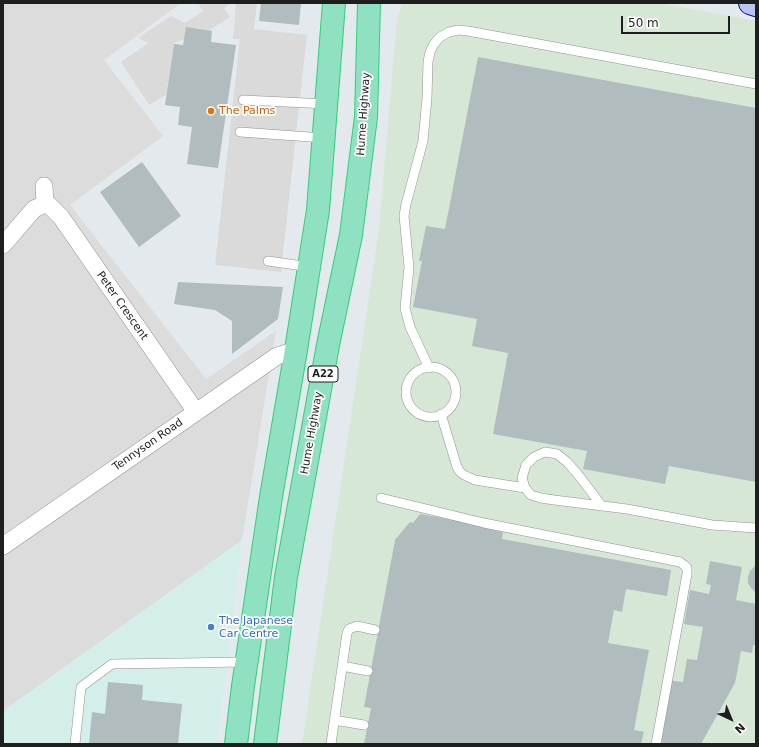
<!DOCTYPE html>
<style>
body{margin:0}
#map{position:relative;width:759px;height:747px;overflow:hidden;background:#e4e9ee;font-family:"DejaVu Sans",sans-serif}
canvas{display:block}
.frame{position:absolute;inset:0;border:4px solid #1e1e1e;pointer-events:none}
.north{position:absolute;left:711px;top:699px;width:40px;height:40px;-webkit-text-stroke:3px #fff;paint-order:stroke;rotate:136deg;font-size:11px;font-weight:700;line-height:16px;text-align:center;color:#1e1e1e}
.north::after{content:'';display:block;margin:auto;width:14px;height:18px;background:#1e1e1e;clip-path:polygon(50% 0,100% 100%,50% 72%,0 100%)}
.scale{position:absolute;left:621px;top:16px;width:109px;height:18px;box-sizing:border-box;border:2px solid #1e1e1e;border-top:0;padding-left:5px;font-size:12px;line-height:14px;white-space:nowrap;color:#1e1e1e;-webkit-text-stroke:3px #fff;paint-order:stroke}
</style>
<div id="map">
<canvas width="759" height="747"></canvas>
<div class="frame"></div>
<div class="north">N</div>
<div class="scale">50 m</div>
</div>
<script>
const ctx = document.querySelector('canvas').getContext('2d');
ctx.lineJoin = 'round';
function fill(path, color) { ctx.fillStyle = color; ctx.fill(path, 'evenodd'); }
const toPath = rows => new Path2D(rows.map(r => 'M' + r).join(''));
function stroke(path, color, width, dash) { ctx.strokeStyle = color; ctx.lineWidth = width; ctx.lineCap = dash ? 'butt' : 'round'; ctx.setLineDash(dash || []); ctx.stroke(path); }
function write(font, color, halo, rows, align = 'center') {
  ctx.font = font + ' "DejaVu Sans",sans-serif'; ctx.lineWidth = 3.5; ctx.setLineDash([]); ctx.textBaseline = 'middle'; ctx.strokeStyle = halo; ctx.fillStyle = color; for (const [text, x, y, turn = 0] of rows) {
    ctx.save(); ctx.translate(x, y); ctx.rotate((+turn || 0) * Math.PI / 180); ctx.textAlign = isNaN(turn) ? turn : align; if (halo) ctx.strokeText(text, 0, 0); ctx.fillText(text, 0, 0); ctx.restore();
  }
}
fill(toPath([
 [3,3,181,3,104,60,163,136,70,205,206,379,276,331,242,540,3,711]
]), '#dbdcdb');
fill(toPath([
 [242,540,217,744,3,744,3,711]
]), '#d4eeea');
fill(toPath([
 [403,3,660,3,756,21,756,744,302,744,379,229,396,28,398,17]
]), '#d7e7d6');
fill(toPath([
 [198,3,231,3,224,8,230,17,208,31,174,43,166,95,149,105,121,62,148,43,138,38,171,16,185,23,203,11],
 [234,3,257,3,254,29,307,35,281,272,215,265,240,39,233,39,236,6]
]), '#dadada');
fill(toPath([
 [261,3,301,3,299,25,259,21],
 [186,27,212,31,211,42,236,45,218,168,187,164,192,127,178,125,180,107,165,105,174,44,183,45],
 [478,57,756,108,756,482,669,466,665,484,583,469,587,451,493,434,508,353,472,346,477,319,413,307,422,261,419,261,426,226,445,229],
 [142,162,181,216,139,247,100,192],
 [178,282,283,287,278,319,232,354,232,321,215,310,174,304],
 [420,514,493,527,493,530,503,532,502,539,671,570,667,596,626,589,622,612,614,610,608,643,649,650,634,730,644,732,641,744,364,744,371,708,364,707,395,540,410,522,413,523],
 [710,561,742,567,736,600,756,604,756,645,753,645,752,653,741,651,735,683,701,744,661,744,672,681,683,682,687,659,697,660,703,627,684,624,690,590,709,594,711,585,706,584],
 [756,565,756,593,751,588,748,583,748,577,750,571],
 [108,682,143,685,142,700,182,704,178,744,89,744,92,712,105,714]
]), '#b1bcbe');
const lane = toPath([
 [243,100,327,104],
 [240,132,324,138],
 [268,261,310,267],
 '406 392a25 25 0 1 1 50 0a25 25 0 1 1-50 0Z',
 [429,368,410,327,405,308,409,267,404,216,406,204,423,141,427,98,428,62,430,52,434,44,440,37,449,32,458,30,468,31,756,84],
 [441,414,457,467,460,472,464,475,475,480,525,488],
 [381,498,484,523,680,562,684,565,687,568,687,574,656,744],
 [602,506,576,472,567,462,557,454,545,452,534,457,526,465,522,478,525,488,531,495,541,498,554,500,627,509,712,525,756,528],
 [342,666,368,671],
 [334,720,364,725],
 [75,744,81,687,112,664,246,662],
 [331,744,347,633,349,629,357,626,375,630]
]);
const street = toPath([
 [44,186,45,204,50,206,61,217,196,412],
 [3,245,34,209,45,204],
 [3,546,277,356,296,350]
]);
const secondary = toPath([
 [750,3,756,5]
]);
const highway = toPath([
 [236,744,243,686,271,497,296,350,318,210,334,3],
 [265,744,286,577,328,345,351,235,366,117,369,3]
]);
stroke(lane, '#929292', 10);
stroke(street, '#929292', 18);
stroke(secondary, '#0b146e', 24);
stroke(highway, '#2ed077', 24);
stroke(lane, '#fff', 9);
stroke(street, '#fff', 17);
stroke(secondary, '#bac3f6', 22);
stroke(highway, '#90e1c1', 22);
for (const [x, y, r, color] of [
 [211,111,4,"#e8710a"],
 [211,627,4,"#3f7fe0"]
]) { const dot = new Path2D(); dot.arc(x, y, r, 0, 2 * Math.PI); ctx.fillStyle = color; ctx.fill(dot); stroke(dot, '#fff', 1.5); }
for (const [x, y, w] of [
 [323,374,30]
]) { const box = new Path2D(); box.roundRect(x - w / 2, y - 8, w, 16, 3); ctx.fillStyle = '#fff'; ctx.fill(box); stroke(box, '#1e1e1e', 1); }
write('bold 10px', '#1e1e1e', null, [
 ["A22",323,374]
]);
write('11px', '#c56008', '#fff', [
 ["The Palms",219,111]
], 'left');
write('11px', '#1e1e1e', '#fff', [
 ["Hume Highway",364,114,-86],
 ["Peter Crescent",122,306,55],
 ["Hume Highway",312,433,-80],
 ["Tennyson Road",148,445,-35]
]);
write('11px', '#366cbe', '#fff', [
 ["The Japanese",219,621],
 ["Car Centre",219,634]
], 'left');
</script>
